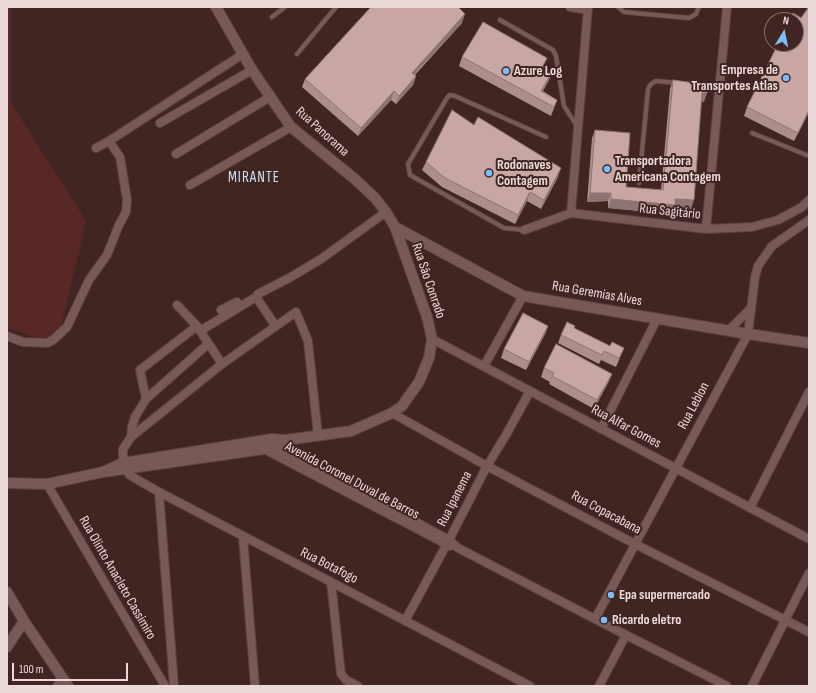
<!DOCTYPE html>
<meta charset="utf-8">
<style>
body{margin:0}
#map{position:relative;width:816px;height:693px;overflow:hidden;background:#402523;font-family:"Sofia Sans Condensed",sans-serif}
canvas{display:block}
.frame{position:absolute;inset:0;border:8px solid #ebd9d7;pointer-events:none}
.north{position:absolute;left:764px;top:12px;width:40px;height:40px;box-sizing:border-box;background:#402523;border:1px solid #846d6b;border-radius:50%;rotate:10deg;font-size:11px;font-weight:700;line-height:16px;text-align:center;color:#ebd9d7}
.north::after{content:'';display:block;margin:auto;width:14px;height:18px;background:#7bbef9;clip-path:polygon(50% 0,100% 100%,50% 72%,0 100%)}
.scale{position:absolute;left:12px;top:663px;width:116px;height:18px;box-sizing:border-box;border:2px solid #ebd9d7;border-top:0;padding-left:5px;font-size:12px;line-height:14px;white-space:nowrap;color:#ebd9d7;-webkit-text-stroke:3px #402523;paint-order:stroke}
</style>
<div id="map">
<canvas width="816" height="693"></canvas>
<div class="frame"></div>
<div class="north">N</div>
<div class="scale">100 m</div>
</div>
<script>
const ctx = document.querySelector('canvas').getContext('2d');
ctx.lineJoin = 'round';
function fill(path, color) { ctx.fillStyle = color; ctx.fill(path, 'evenodd'); }
const toPath = rows => new Path2D(rows.map(r => 'M' + r).join(''));
function stroke(path, color, width, dash) { ctx.strokeStyle = color; ctx.lineWidth = width; ctx.lineCap = dash ? 'butt' : 'round'; ctx.setLineDash(dash || []); ctx.stroke(path); }
function write(font, color, halo, rows, align = 'center') {
  ctx.font = font + ' "Sofia Sans Condensed",sans-serif'; ctx.lineWidth = 4; ctx.setLineDash([]); ctx.textBaseline = 'middle'; ctx.strokeStyle = halo; ctx.fillStyle = color; for (const [text, x, y, turn = 0] of rows) {
    ctx.save(); ctx.translate(x, y); ctx.rotate((+turn || 0) * Math.PI / 180); ctx.textAlign = isNaN(turn) ? turn : align; if (halo) ctx.strokeText(text, 0, 0); ctx.fillText(text, 0, 0); ctx.restore();
  }
}
fill(toPath([
 [7,7,11,7,11,103,86,221,57,344,7,328]
]), '#582826');
const lane = toPath([
 [618,7,624,12,689,18,696,14,699,7],
 [272,17,285,7],
 [500,20,553,50,556,56,564,106,577,126],
 [297,54,336,7],
 [704,86,719,89],
 [752,133,809,156],
 [639,183,648,89,651,84,656,81,677,83],
 [524,230,504,228,410,175,408,164,447,98,450,95,455,96,546,137]
]);
const street = toPath([
 [570,7,588,10],
 [160,123,252,70],
 [96,148,109,141,243,54],
 [176,154,270,97],
 [190,185,291,127],
 [571,213,588,7],
 [706,229,727,7],
 [524,230,571,213,706,229,752,227,778,220,802,207,809,200],
 [177,305,197,326,222,364],
 [221,310,237,302],
 [275,325,256,297,258,294,291,277,321,259,386,212],
 [200,331,256,297],
 [728,331,751,308],
 [7,336,23,342,47,343,53,340,67,327,89,280,107,255,119,225,126,212,127,200,120,157,109,141],
 [432,339,809,539],
 [484,366,523,296],
 [146,399,140,370,197,326],
 [392,413,487,466,635,544,809,632],
 [601,429,657,319],
 [318,436,308,341,296,312,222,364,131,437,123,449,123,463,125,470,131,476,159,492,530,686],
 [131,437,132,427,135,417,146,399,208,344],
 [275,443,276,446,449,540,458,548,626,635,727,686],
 [263,447,264,449,450,546],
 [47,484,165,686],
 [159,492,174,686],
 [750,508,809,392],
 [243,537,255,686],
 [331,582,341,674,346,680,358,686],
 [595,619,748,334,755,277,758,266,772,246,809,220],
 [405,621,449,540,487,466,506,435,530,391],
 [57,686,63,678],
 [599,686,626,635],
 [752,686,809,573]
]);
const secondary = toPath([
 [395,227,523,296,748,334,809,343],
 [103,472,123,463,272,439,286,440,351,431,392,413,402,406,419,382,429,358,432,339,427,317,395,227,386,212,375,198,356,180,291,127,252,70,216,7],
 [7,483,47,484,103,472,264,449,276,446,286,440],
 [7,592,24,621,68,686],
 [7,647,24,621]
]);
stroke(lane, '#584241', 5.5);
stroke(street, '#584241', 10);
stroke(secondary, '#584241', 12);
stroke(lane, '#785957', 4);
stroke(street, '#785957', 8);
stroke(secondary, '#785957', 10);
fill(toPath([
 [462,23,415,75,416,76,413,85,396,104,391,100,358,136,302,87,305,79],
 [462,57,543,68,552,72,549,80,543,91,557,100,551,116,459,66],
 [673,80,704,102,701,101,691,209,675,207,672,214,608,208,608,201,587,202,592,138,595,130,626,187,661,190,670,89],
 [747,107,809,112,794,141,744,116],
 [474,125,558,177,541,209,527,201,515,224,442,187,422,170,426,162],
 [548,326,545,334,526,370,501,358,504,349],
 [574,328,610,346,624,348,616,367,601,360,599,364,558,343,561,335],
 [544,368,612,374,608,383,594,409,549,384,550,382,541,377]
]), '#ac8f8c');
fill(toPath([
 [465,14,462,23,408,81,412,73],
 [552,72,549,80,538,99,541,91],
 [416,76,413,85,396,104,399,96],
 [394,91,391,100,358,136,361,128],
 [702,93,707,93,704,102,698,101],
 [809,110,809,112,794,141,798,133],
 [561,168,558,177,541,209,544,200],
 [530,192,527,201,515,224,518,215],
 [590,193,611,193,608,201,587,202],
 [611,199,675,199,694,200,691,209,675,207,672,214,608,208],
 [548,326,545,334,526,370,529,362],
 [612,374,608,383,594,409,597,400]
]), '#8c7472');
const building = toPath([
 [371,7,458,7,465,14,412,73,416,76,399,96,394,91,361,128,305,79,371,7],
 [808,8,809,8,809,110,798,133,747,107,778,44,796,44,796,20,789,20,793,13,801,18,808,8],
 [483,22,547,58,542,68,552,72,541,91,557,100,554,107,462,57,483,22],
 [673,80,702,84,709,86,707,93,702,93,694,200,675,199,675,205,611,199,611,193,590,193,595,130,630,133,626,187,663,190,673,80],
 [452,110,474,125,478,117,561,168,544,200,530,192,518,215,445,178,426,162,452,110],
 [523,313,548,326,529,362,504,349,523,313],
 [567,322,575,326,574,328,610,346,612,342,624,348,619,358,604,351,602,355,561,335,567,322],
 [556,344,612,374,597,400,552,376,554,373,544,368,556,344]
]);
fill(building, '#c8a6a3');
stroke(building, '#8c7472', 1);
for (const [x, y, r, color] of [
 [506,71,4,"#7bbef9"],
 [786,78,4,"#7bbef9"],
 [607,169,4,"#7bbef9"],
 [489,173,4,"#7bbef9"],
 [611,595,4,"#7bbef9"],
 [604,620,4,"#7bbef9"]
]) { const dot = new Path2D(); dot.arc(x, y, r, 0, 2 * Math.PI); ctx.fillStyle = color; ctx.fill(dot); stroke(dot, '#402523', 1.5); }
write('bold 14px', '#ebd9d7', '#402523', [
 ["Empresa de",778,70,"right"],
 ["Transportes Atlas",778,86,"right"],
 ["Azure Log",514,71],
 ["Transportadora",615,161],
 ["Americana Contagem",615,177],
 ["Rodonaves",497,165],
 ["Contagem",497,181],
 ["Epa supermercado",619,595],
 ["Ricardo eletro",612,620]
], 'left');
write('14px', '#ebd9d7', '#402523', [
 ["Rua Panorama",322,132,42],
 ["Rua Sagitário",670,212,6],
 ["Rua São Conrado",428,281,71],
 ["Rua Geremias Alves",597,294,10],
 ["Rua Leblon",694,406,-62],
 ["Rua Alfar Gomes",626,427,28],
 ["Avenida Coronel Duval de Barros",352,481,28],
 ["Rua Ipanema",455,499,-63],
 ["Rua Copacabana",606,513,28],
 ["Rua Botafogo",329,566,27],
 ["Rua Olinto Anacleto Cassimiro",117,578,60]
]);
ctx.letterSpacing = '1px';
write('15px', '#c8e0f6', '#402523', [
 ["MIRANTE",254,178]
]);
ctx.letterSpacing = '0px';
</script>
